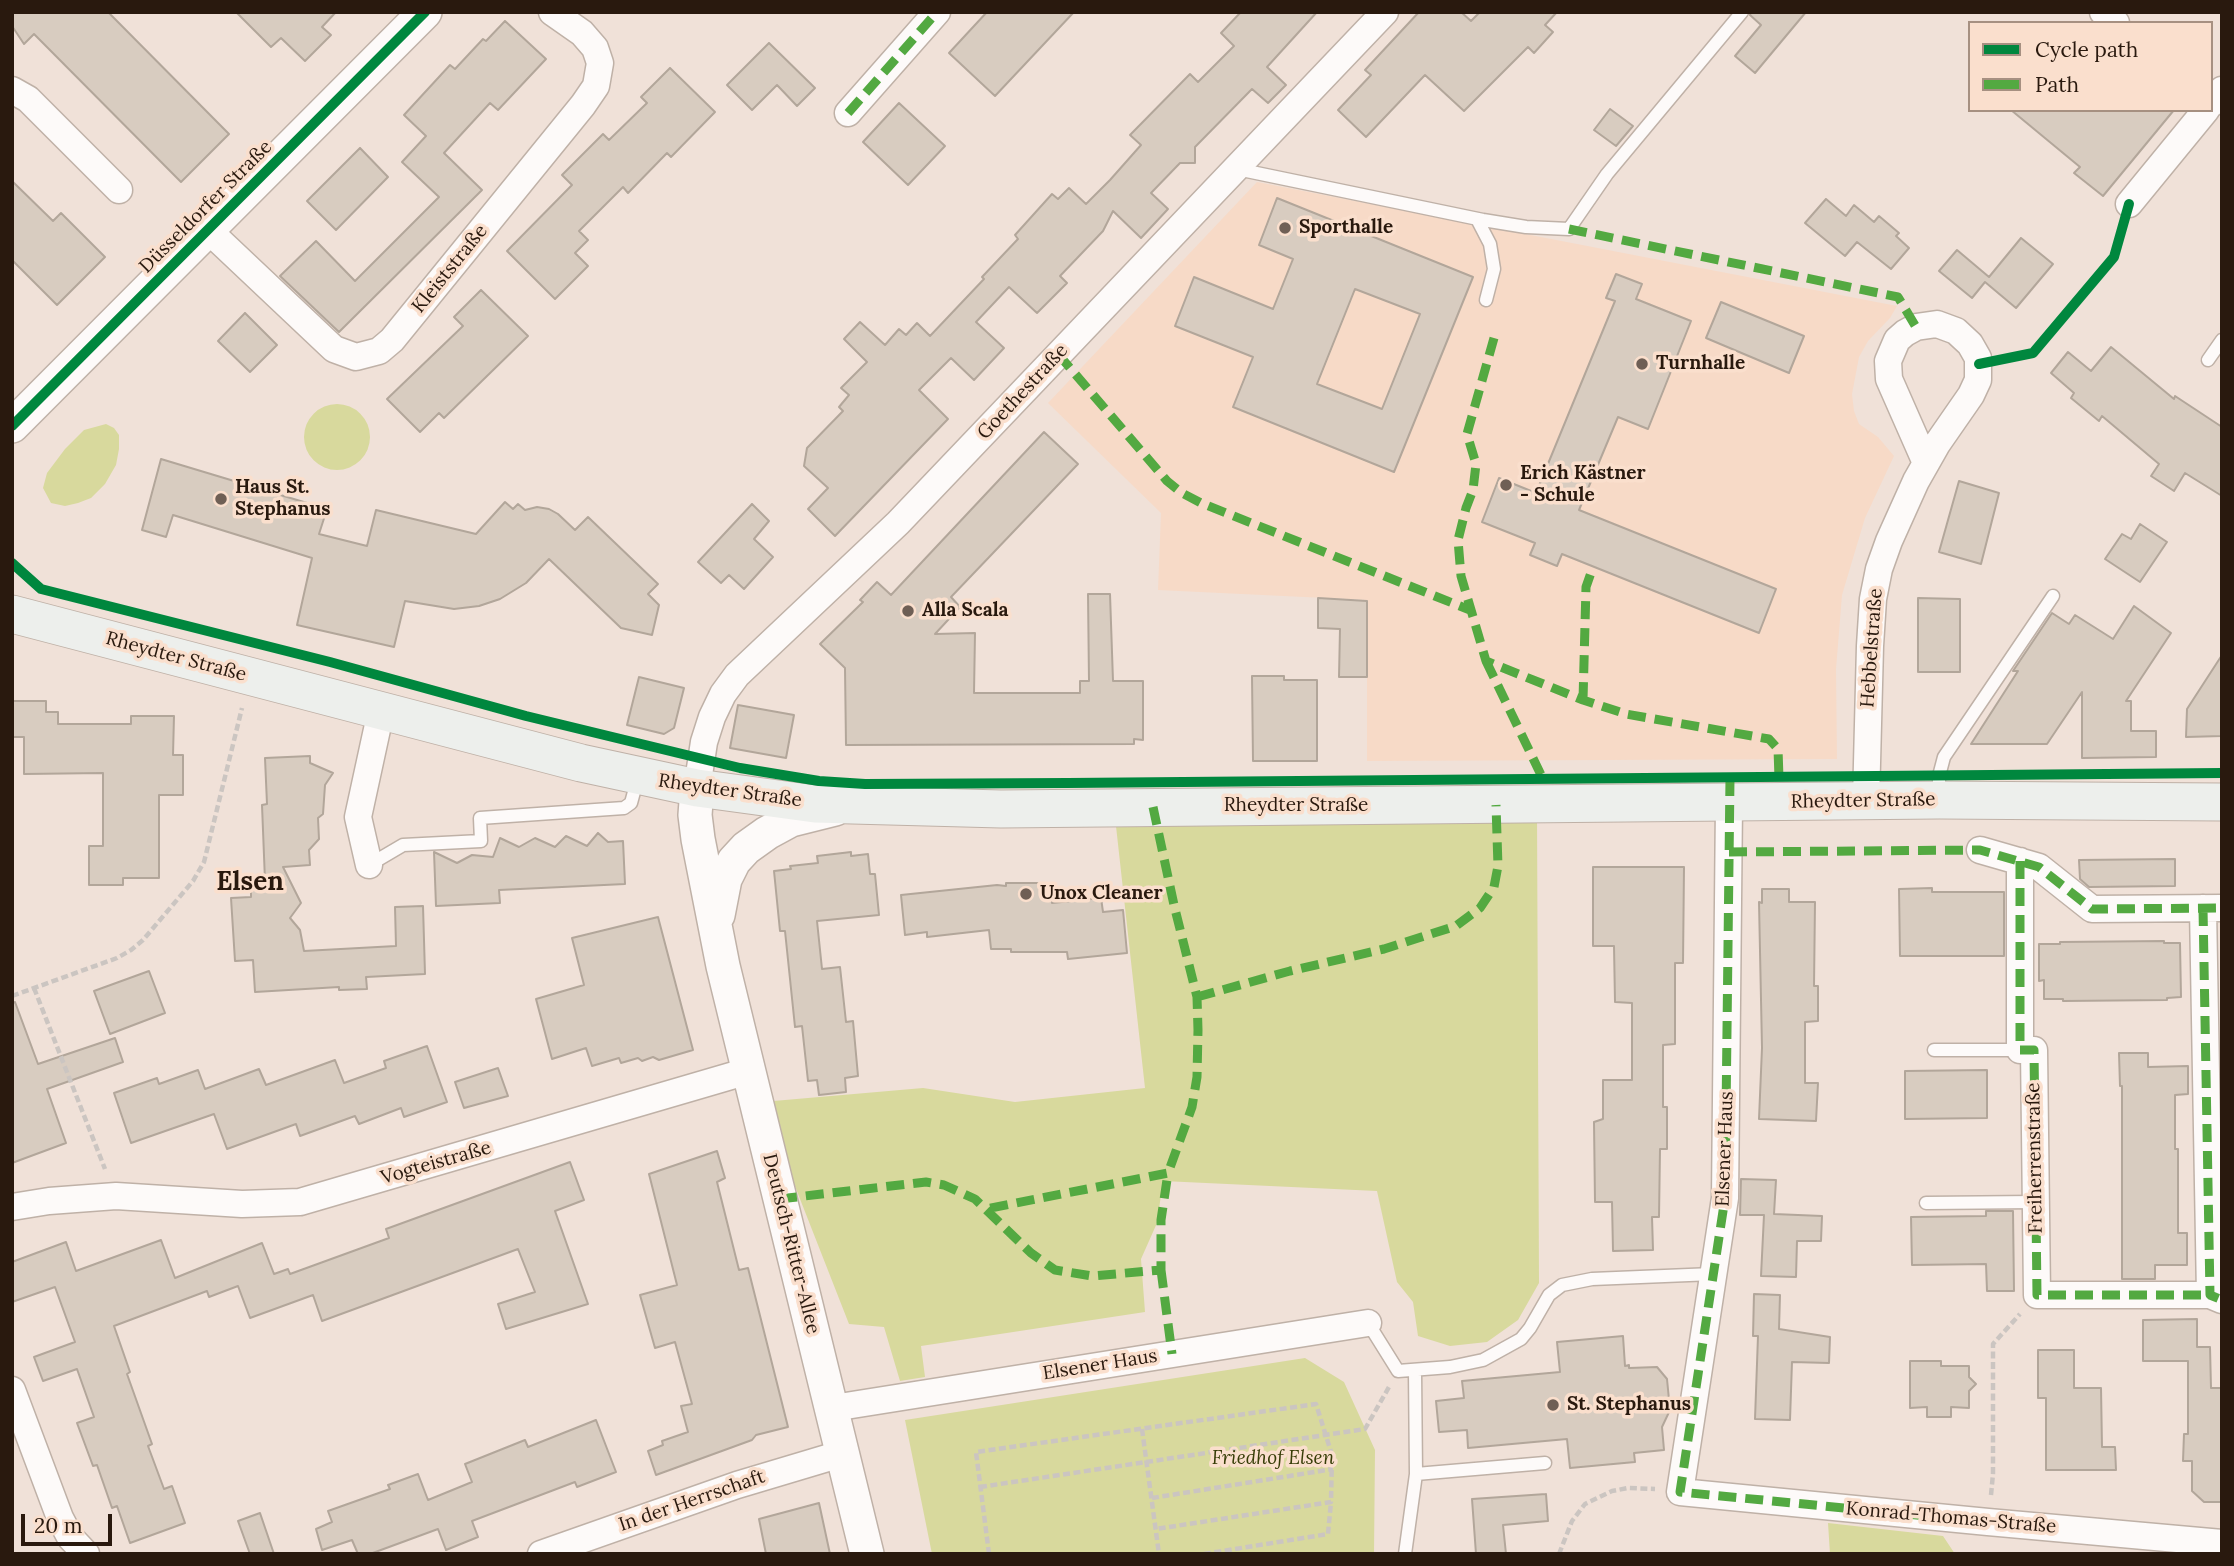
<!DOCTYPE html>
<meta charset="utf-8">
<style>
body{margin:0}
#map{position:relative;width:2234px;height:1566px;overflow:hidden;background:#f0e1d8;font-family:Lora,serif}
canvas{display:block}
.frame{position:absolute;inset:0;border:14px solid #29190e;pointer-events:none}
.legend{position:absolute;left:1968px;top:21px;width:245px;height:91px;box-sizing:border-box;background:#fadfcd;border:2px solid #a69081;margin:0;padding:9px 12px;list-style:none;font-size:21px;color:#29190e}
.legend li{display:flex;align-items:center;gap:14px;height:35px}
.legend b{width:35px;border:2px solid #a69081}
.scale{position:absolute;left:21px;top:1514px;width:91px;height:32px;box-sizing:border-box;border:4px solid #29190e;border-top:0;padding-left:9px;font-size:21px;line-height:24px;white-space:nowrap;color:#29190e;-webkit-text-stroke:5px #fadfcd;paint-order:stroke}
</style>
<div id="map">
<canvas width="2234" height="1566"></canvas>
<div class="frame"></div>
<ul class="legend">
<li><b style="height:9px;background:#00873e"></b>Cycle path</li>
<li><b style="height:9px;background:#53a941"></b>Path</li>
</ul>
<div class="scale">20 m</div>
</div>
<script>
const ctx = document.querySelector('canvas').getContext('2d');
ctx.lineJoin = 'round';
function fill(path, color) { ctx.fillStyle = color; ctx.fill(path, 'evenodd'); }
const toPath = rows => new Path2D(rows.map(r => 'M' + r).join(''));
function stroke(path, color, width, dash) { ctx.strokeStyle = color; ctx.lineWidth = width; ctx.lineCap = dash ? 'butt' : 'round'; ctx.setLineDash(dash || []); ctx.stroke(path); }
function write(font, color, halo, rows, align = 'center') {
  ctx.font = font + ' Lora,serif'; ctx.lineWidth = 7; ctx.setLineDash([]); ctx.textBaseline = 'middle'; ctx.strokeStyle = halo; ctx.fillStyle = color; for (const [text, x, y, turn = 0] of rows) {
    ctx.save(); ctx.translate(x, y); ctx.rotate((+turn || 0) * Math.PI / 180); ctx.textAlign = isNaN(turn) ? turn : align; if (halo) ctx.strokeText(text, 0, 0); ctx.fillText(text, 0, 0); ctx.restore();
  }
}
fill(toPath([
 [1257,182,1897,306,1890,318,1868,341,1859,357,1852,394,1854,411,1859,424,1878,437,1894,456,1865,518,1842,595,1836,669,1837,759,1367,761,1367,600,1158,590,1161,513,1048,403]
]), '#f7dac7');
fill(toPath([
 '304 437a33 33 0 1 1 66 0a33 33 0 1 1-66 0Z',
 [106,424,114,428,119,435,119,449,116,465,105,484,91,498,78,503,65,506,51,503,43,488,47,473,65,449,84,430],
 [1537,812,1539,1283,1518,1320,1487,1342,1450,1346,1418,1336,1413,1302,1397,1282,1377,1191,1163,1181,1157,1223,1141,1259,1145,1312,921,1346,925,1377,900,1381,884,1327,849,1324,762,1102,923,1088,1015,1102,1145,1088,1115,817],
 [1305,1358,1344,1382,1375,1450,1374,1554,932,1554,905,1420],
 [1828,1523,1943,1536,1955,1554,1830,1554]
]), '#d8d99d');
const building = toPath([
 [12,12,108,12,229,134,181,182,34,34,24,44,12,26,12,12],
 [236,12,336,12,322,27,331,35,305,61,281,38,271,47,236,12],
 [987,12,1074,12,995,96,949,53,987,12],
 [1241,12,1317,12,1267,67,1286,85,1268,103,1252,89,1195,147,1195,163,1180,163,1151,193,1168,209,1141,238,1113,211,1103,231,1060,276,1067,283,1037,313,1009,287,976,322,1004,348,974,380,951,358,919,390,948,419,835,536,808,509,828,488,804,466,807,448,843,411,839,407,849,395,841,388,867,362,844,339,860,322,885,345,899,329,906,335,917,323,930,336,984,279,982,277,1018,239,1015,235,1052,194,1058,199,1069,188,1086,204,1110,180,1141,145,1130,135,1190,74,1198,82,1234,46,1221,33,1241,12],
 [1419,12,1461,12,1471,21,1480,12,1557,12,1545,25,1553,32,1534,53,1528,47,1464,111,1425,75,1366,137,1338,110,1371,75,1365,70,1419,12],
 [1751,12,1806,12,1755,73,1735,56,1761,25,1750,15,1751,12],
 [505,21,546,59,498,110,490,103,444,153,482,190,339,332,280,276,316,241,355,281,439,197,402,162,426,136,404,115,450,65,455,69,483,39,486,41,505,21],
 [769,43,815,88,797,106,777,85,752,110,727,85,769,43],
 [670,68,715,112,671,157,667,153,628,193,623,187,579,231,588,240,575,253,588,266,555,299,507,251,572,185,562,175,603,134,609,140,647,103,641,97,670,68],
 [899,103,945,146,908,185,863,142,899,103],
 [1610,109,1633,126,1616,146,1594,130,1610,109],
 [2011,110,2174,110,2103,196,2074,173,2080,167,2011,110],
 [360,148,388,177,336,230,307,201,360,148],
 [12,181,53,221,61,213,105,257,57,305,12,260,12,181],
 [1277,198,1473,277,1394,472,1233,407,1253,357,1175,326,1194,277,1273,309,1293,259,1259,245,1277,198],
 [1355,289,1420,314,1382,409,1317,384,1355,289],
 [1826,199,1846,216,1854,205,1874,222,1879,216,1899,233,1896,236,1909,248,1891,269,1857,242,1845,256,1805,223,1826,199],
 [2021,238,2053,264,2016,308,1985,282,1972,298,1939,271,1957,250,1989,277,2021,238],
 [1616,274,1642,284,1636,299,1691,321,1648,429,1618,417,1579,510,1776,589,1759,633,1562,554,1557,566,1530,555,1535,543,1482,522,1499,478,1536,493,1615,301,1606,298,1616,274],
 [481,290,528,336,444,418,439,413,420,432,387,399,463,326,454,317,481,290],
 [1721,302,1804,336,1789,373,1706,338,1721,302],
 [245,313,277,345,250,372,218,341,245,313],
 [2111,347,2174,399,2175,396,2222,427,2222,496,2185,473,2174,491,2151,476,2159,464,2102,416,2099,421,2071,398,2074,393,2051,373,2068,352,2091,371,2111,347],
 [1044,432,1078,464,951,597,960,607,935,634,975,633,974,693,1080,693,1080,681,1089,681,1088,594,1110,594,1113,681,1143,681,1143,740,1134,739,1134,744,846,745,845,668,820,644,863,602,860,600,877,582,891,595,1044,432],
 [161,459,327,509,319,534,367,546,376,510,476,534,505,502,513,509,518,504,525,510,537,507,549,509,558,514,575,530,588,517,658,584,648,594,659,605,652,635,621,628,549,559,526,583,500,599,479,606,454,609,405,601,394,647,297,625,312,558,173,515,166,537,142,530,161,459],
 [1959,481,1999,493,1981,564,1939,552,1959,481],
 [752,504,769,521,754,539,773,557,744,589,729,575,721,583,698,562,752,504],
 [2140,524,2167,542,2140,582,2105,559,2122,534,2131,539,2140,524],
 [1318,598,1367,601,1367,677,1339,677,1340,629,1318,628,1318,598],
 [1918,598,1960,599,1960,672,1918,672,1918,598],
 [2134,606,2171,633,2126,701,2131,701,2131,731,2156,731,2156,757,2082,758,2082,692,2047,744,1971,744,2018,671,2013,671,2052,613,2069,624,2075,615,2113,639,2134,606],
 [2222,655,2222,736,2186,737,2187,709,2222,655],
 [1252,676,1284,676,1284,680,1317,680,1317,761,1253,761,1252,676],
 [639,677,684,688,674,728,664,734,627,725,639,677],
 [12,701,46,701,46,712,58,712,58,724,131,724,131,716,174,716,173,755,183,755,183,795,159,795,159,878,123,878,123,885,89,885,89,846,103,846,103,773,24,774,24,737,12,737,12,701],
 [738,705,794,715,786,758,730,748,738,705],
 [310,756,310,763,333,773,325,785,323,814,318,818,319,839,309,850,310,865,283,867,301,903,290,918,300,930,304,951,396,946,395,907,423,906,425,974,366,977,367,989,339,990,339,987,255,992,253,960,235,961,231,898,251,897,251,882,265,881,262,805,267,804,265,758,310,756],
 [598,833,608,842,623,841,625,884,499,890,500,903,436,906,434,852,457,863,472,855,493,857,500,838,519,847,535,838,555,847,566,836,587,846,598,833],
 [851,852,851,856,868,854,870,874,875,874,879,915,817,921,822,969,840,967,846,1022,853,1021,858,1076,845,1078,846,1092,819,1095,817,1080,808,1081,802,1026,795,1027,785,931,780,931,774,871,791,869,790,866,818,863,817,856,851,852],
 [2175,859,2175,886,2089,887,2080,879,2079,860,2175,859],
 [1593,867,1684,867,1683,963,1675,963,1675,1044,1663,1045,1663,1107,1667,1107,1667,1149,1660,1149,1659,1217,1652,1217,1653,1250,1613,1251,1612,1202,1595,1202,1594,1122,1603,1119,1603,1080,1632,1080,1632,1003,1615,1002,1614,946,1593,946,1593,867],
 [1006,883,1049,883,1049,886,1052,886,1052,903,1101,898,1103,912,1123,910,1127,953,1068,959,1067,952,1011,952,1011,949,991,949,989,930,927,937,927,932,905,935,901,895,997,885,1006,886,1006,883],
 [1932,888,1932,892,2004,892,2004,956,1900,956,1899,889,1932,888],
 [1762,889,1789,889,1789,902,1815,902,1814,986,1818,986,1818,1021,1805,1022,1805,1083,1818,1083,1816,1121,1759,1119,1762,1048,1759,902,1762,903,1762,889],
 [658,917,693,1050,659,1060,653,1057,642,1061,638,1058,621,1063,619,1058,592,1066,586,1048,552,1059,536,999,584,985,572,938,658,917],
 [2164,941,2164,943,2180,943,2181,997,2167,998,2167,1000,2063,1001,2063,999,2044,999,2044,980,2039,981,2039,944,2060,944,2060,942,2164,941],
 [149,971,165,1013,110,1034,94,991,149,971],
 [15,1002,38,1064,115,1038,123,1062,47,1089,66,1143,12,1163,12,1003,15,1002],
 [427,1046,447,1102,404,1117,401,1108,359,1124,355,1116,300,1136,296,1124,227,1149,214,1114,131,1143,114,1093,157,1078,159,1084,198,1070,205,1089,259,1069,266,1085,335,1060,344,1083,386,1068,384,1061,427,1046],
 [2119,1053,2148,1053,2148,1067,2188,1066,2188,1094,2175,1095,2175,1149,2178,1149,2178,1233,2187,1233,2187,1265,2155,1265,2155,1279,2122,1279,2122,1086,2120,1086,2119,1053],
 [498,1068,508,1096,464,1108,455,1082,498,1068],
 [1987,1070,1987,1118,1905,1119,1905,1071,1987,1070],
 [717,1151,725,1178,717,1182,739,1270,748,1268,788,1427,756,1435,752,1440,656,1475,648,1451,663,1445,662,1441,688,1432,681,1406,692,1404,675,1342,655,1348,640,1295,677,1285,649,1174,717,1151],
 [570,1162,584,1200,555,1211,588,1304,506,1329,498,1304,535,1292,518,1249,322,1321,313,1295,250,1318,238,1286,209,1297,207,1291,114,1326,130,1372,127,1374,152,1444,148,1446,164,1489,172,1486,185,1523,130,1543,117,1506,112,1508,97,1465,93,1466,77,1423,94,1417,77,1369,43,1381,34,1357,75,1342,55,1287,12,1302,12,1262,66,1242,76,1271,161,1240,175,1278,262,1243,274,1274,288,1269,290,1274,389,1238,386,1229,570,1162],
 [1741,1179,1776,1180,1774,1214,1822,1216,1821,1241,1797,1241,1796,1277,1761,1276,1764,1215,1740,1215,1741,1179],
 [1986,1211,2013,1211,2014,1291,1987,1291,1986,1264,1912,1265,1911,1217,1986,1216,1986,1211],
 [1754,1294,1780,1295,1779,1329,1830,1337,1829,1363,1792,1362,1790,1420,1755,1419,1758,1336,1753,1336,1754,1294],
 [2197,1319,2197,1347,2210,1347,2211,1388,2222,1388,2222,1502,2204,1502,2192,1491,2192,1461,2183,1461,2184,1434,2188,1434,2188,1361,2143,1361,2143,1320,2197,1319],
 [1623,1336,1625,1366,1629,1365,1629,1368,1657,1367,1667,1379,1670,1410,1662,1427,1664,1450,1634,1453,1635,1462,1570,1468,1567,1439,1468,1448,1467,1430,1439,1432,1436,1401,1464,1398,1462,1381,1560,1372,1557,1342,1623,1336],
 [2038,1350,2074,1350,2074,1388,2101,1388,2102,1447,2115,1447,2116,1470,2046,1470,2046,1398,2038,1398,2038,1350],
 [1910,1361,1941,1361,1941,1366,1969,1366,1969,1377,1976,1384,1969,1391,1969,1408,1951,1407,1951,1417,1927,1417,1927,1407,1910,1408,1910,1361],
 [596,1420,616,1472,577,1487,575,1482,472,1521,478,1537,446,1550,438,1529,370,1554,358,1554,352,1540,322,1550,316,1529,332,1522,328,1511,390,1489,388,1485,418,1474,428,1500,472,1482,465,1464,525,1440,528,1447,596,1420],
 [1546,1494,1548,1521,1503,1525,1506,1554,1476,1554,1472,1499,1546,1494],
 [819,1503,830,1554,766,1554,759,1519,819,1503],
 [260,1513,274,1554,250,1554,238,1521,260,1513]
]);
fill(building, '#d8ccc0');
stroke(building, '#b2a69a', 2);
const service = toPath([
 [1237,169,1483,220,1526,227,1569,229,1607,174,1742,12],
 [1477,219,1490,244,1494,269,1486,300],
 [2208,360,2222,340],
 [1939,796,1939,776,1944,757,2053,596],
 [369,865,403,845,481,841,480,818,624,808,631,803,638,777],
 [1934,1050,2020,1050],
 [1926,1203,2035,1202],
 [1368,1323,1398,1371,1450,1367,1483,1360,1521,1339,1530,1328,1549,1295,1562,1285,1592,1279,1713,1274],
 [1416,1474,1545,1463],
 [1405,1554,1416,1474,1415,1371]
]);
const minor = toPath([
 [2103,12,2116,23],
 [12,90,28,99,119,190],
 [2211,104,2222,90],
 [848,113,937,12],
 [2129,204,2206,110],
 [208,230,334,349,356,357,379,351,392,340,583,105,596,86,600,63,595,48,582,33,552,12],
 [697,788,704,742,712,717,723,694,737,675,898,523,1385,12],
 [1866,802,1870,646,1873,599,1879,569,1889,541,1916,481,1937,444,1971,395,1978,380,1978,358,1970,344,1956,331,1937,324,1916,327,1905,333,1897,340,1888,361,1889,379,1926,463],
 [1729,803,1725,1198,1680,1492,1988,1522,2222,1543],
 [1980,850,2039,867,2092,909,2222,908],
 [2020,861,2020,1050,2034,1050,2037,1295,2210,1295],
 [369,865,358,817,381,711],
 [2203,908,2210,1295,2222,1300],
 [12,1207,49,1201,116,1196,242,1204,300,1202,748,1071],
 [12,1390,60,1518,70,1537,86,1554],
 [833,1408,1368,1323],
 [541,1554,737,1485,844,1453]
]);
const tertiary = toPath([
 [12,426,425,12],
 [697,788,695,815,698,839,723,966,867,1554],
 [718,915,725,879,734,861,746,848,767,833,791,820,835,809]
]);
const secondary = toPath([
 [12,614,581,763,697,788,815,804,1001,809,1939,800,2222,802]
]);
stroke(service, '#bfb1a7', 15);
stroke(minor, '#bfb1a7', 29);
stroke(tertiary, '#bfb1a7', 36);
stroke(secondary, '#bfb1a7', 39);
stroke(toPath([
 [34,988,105,1169],
 [12,996,117,958,131,950,143,940,193,881,204,862,242,708],
 [1142,1429,1159,1554],
 [980,1487,1365,1429,1389,1387],
 [1991,1495,1993,1474,1993,1344,2020,1314],
 [1152,1498,1333,1469],
 [989,1554,976,1452,1316,1404,1332,1455,1331,1502,1156,1529],
 [1204,1554,1328,1534,1331,1502],
 [1559,1554,1572,1521,1585,1504,1612,1491,1628,1488,1655,1489]
]), '#cbc5c1', 4.5, [7, 3.5]);
stroke(service, '#fdfaf9', 12);
stroke(minor, '#fdfaf9', 26);
stroke(tertiary, '#fdfaf9', 33);
stroke(secondary, '#edefec', 37);
stroke(toPath([
 [848,113,937,12],
 [1569,229,1898,297,1916,327],
 [1494,338,1467,434,1476,464,1473,490,1466,508,1458,540,1461,576,1486,661,1583,700,1626,714,1769,739,1778,749,1779,778],
 [1058,354,1167,481,1182,493,1201,503,1470,610],
 [1486,661,1543,779],
 [1583,700,1586,587,1593,567],
 [1730,778,1725,1198,1680,1492,1988,1522],
 [1153,807,1174,905,1197,997,1198,1030,1197,1077,1192,1107,1168,1173],
 [1729,852,1980,850,2039,867,2092,909,2222,908],
 [2020,861,2020,1050,2034,1050,2037,1295,2210,1295],
 [2203,908,2210,1295,2222,1300],
 [1197,997,1290,971,1384,949,1456,926,1480,908,1494,887,1498,866,1496,805],
 [779,1199,926,1182,944,1185,975,1199,1031,1253,1055,1270,1092,1276,1161,1270,1161,1220,1168,1173,986,1209],
 [1161,1270,1172,1354]
]), '#53a941', 9, [18, 9]);
stroke(toPath([
 [1979,364,2033,353,2114,257,2129,204],
 [12,426,425,12],
 [12,563,41,589,330,662,526,716,740,768,819,781,865,784,1068,783,2222,773]
]), '#00873e', 10);
for (const [x, y, r, color] of [
 [1285,228,7,"#6f5f55"],
 [1642,364,7,"#6f5f55"],
 [1506,485,7,"#6f5f55"],
 [221,499,7,"#6f5f55"],
 [908,611,7,"#6f5f55"],
 [1026,894,7,"#6f5f55"],
 [1553,1405,7,"#6f5f55"]
]) { const dot = new Path2D(); dot.arc(x, y, r, 0, 2 * Math.PI); ctx.fillStyle = color; ctx.fill(dot); stroke(dot, '#fadfcd', 2.5); }
write('19px', '#29190e', '#fadfcd', [
 ["Düsseldorfer Straße",206,207,-45],
 ["Kleiststraße",450,269,-51],
 ["Goethestraße",1023,392,-47],
 ["Hebbelstraße",1872,648,-86],
 ["Rheydter Straße",176,657,15],
 ["Rheydter Straße",730,791,8],
 ["Rheydter Straße",1863,801,-1],
 ["Rheydter Straße",1296,806],
 ["Elsener Haus",1725,1149,-88],
 ["Freiherrenstraße",2035,1158,-91],
 ["Vogteistraße",436,1163,-16],
 ["Deutsch-Ritter-Allee",791,1244,76],
 ["Elsener Haus",1100,1365,-9],
 ["In der Herrschaft",692,1501,-19],
 ["Konrad-Thomas-Straße",1951,1518,5]
]);
write('bold 19px', '#29190e', '#fadfcd', [
 ["Sporthalle",1299,228],
 ["Turnhalle",1656,364],
 ["Erich Kästner",1520,474],
 ["- Schule",1520,496],
 ["Haus St.",235,488],
 ["Stephanus",235,510],
 ["Alla Scala",922,611],
 ["Unox Cleaner",1040,894],
 ["St. Stephanus",1567,1405]
], 'left');
write('italic 19px', '#373d07', '#fadfcd', [
 ["Friedhof Elsen",1273,1459]
]);
write('bold 26px', '#29190e', '#fadfcd', [
 ["Elsen",250,883]
]);
</script>
